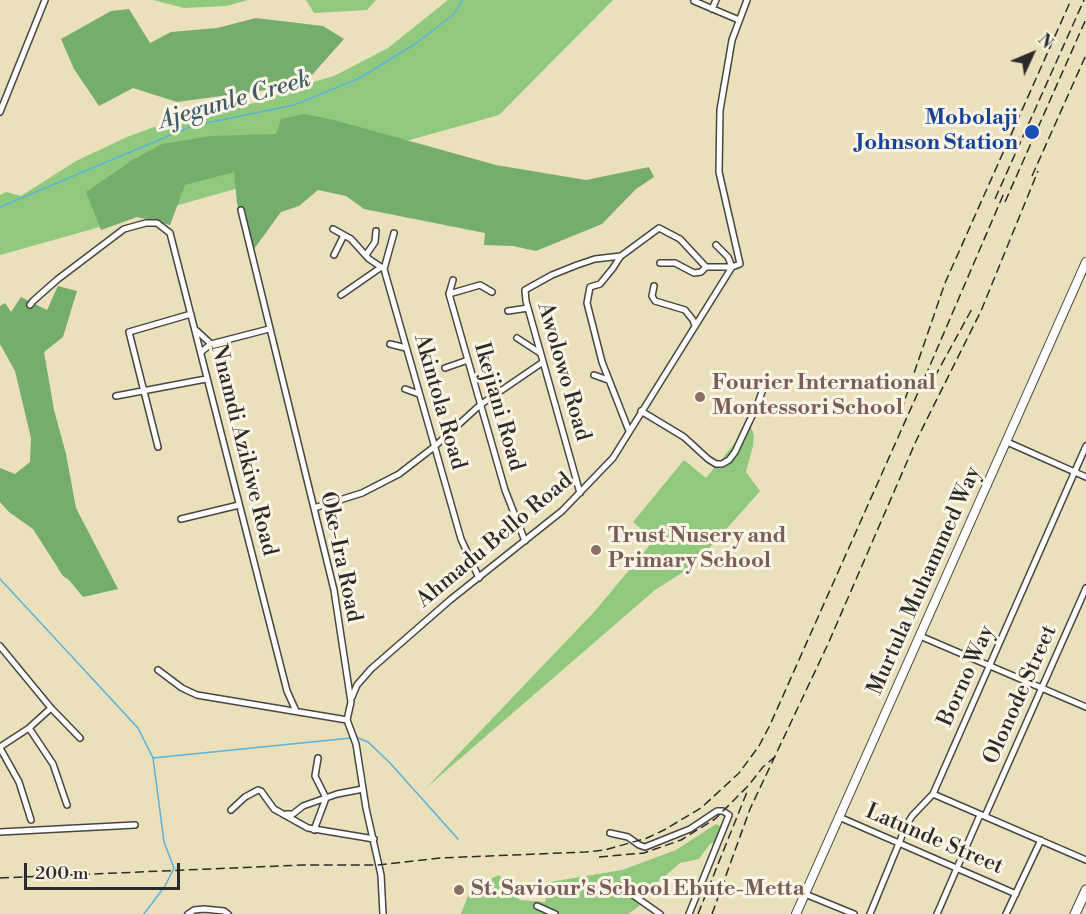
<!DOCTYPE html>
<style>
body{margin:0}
#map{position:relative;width:1086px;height:914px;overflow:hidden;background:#eae0bc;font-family:"Libre Bodoni",serif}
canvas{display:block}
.north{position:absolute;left:1002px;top:24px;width:60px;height:60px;-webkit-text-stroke:4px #fcf5e5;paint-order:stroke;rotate:46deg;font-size:16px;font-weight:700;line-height:24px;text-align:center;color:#2b2b2b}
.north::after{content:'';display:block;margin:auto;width:21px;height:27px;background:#2b2b2b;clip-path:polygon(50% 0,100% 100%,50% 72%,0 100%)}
.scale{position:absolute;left:24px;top:863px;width:156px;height:27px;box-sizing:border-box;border:3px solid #2b2b2b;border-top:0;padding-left:8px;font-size:18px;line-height:21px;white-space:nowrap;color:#2b2b2b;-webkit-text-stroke:4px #fcf5e5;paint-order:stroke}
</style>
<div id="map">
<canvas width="1086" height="914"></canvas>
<div class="north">N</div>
<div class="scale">200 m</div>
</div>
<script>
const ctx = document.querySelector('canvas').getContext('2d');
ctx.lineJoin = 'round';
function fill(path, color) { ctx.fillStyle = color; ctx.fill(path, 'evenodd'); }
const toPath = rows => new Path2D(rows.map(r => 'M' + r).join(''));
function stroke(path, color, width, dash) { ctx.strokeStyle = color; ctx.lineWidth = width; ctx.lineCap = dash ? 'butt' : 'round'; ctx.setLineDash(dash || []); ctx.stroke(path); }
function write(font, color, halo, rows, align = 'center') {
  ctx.font = font + ' "Libre Bodoni",serif'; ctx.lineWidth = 6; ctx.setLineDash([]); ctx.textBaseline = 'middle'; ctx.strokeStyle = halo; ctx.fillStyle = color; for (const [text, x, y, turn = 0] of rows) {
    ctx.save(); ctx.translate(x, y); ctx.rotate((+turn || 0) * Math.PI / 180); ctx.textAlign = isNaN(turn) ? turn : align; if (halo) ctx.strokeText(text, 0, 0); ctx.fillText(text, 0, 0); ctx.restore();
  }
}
fill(toPath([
 [153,0,248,0,226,6,184,8],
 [306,0,376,0,367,10,314,13],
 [448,0,613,0,499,115,0,255,0,195,6,192,21,196,76,161,127,137,157,126,262,101,303,85,334,76,388,48],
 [750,425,754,435,753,446,746,472,760,491,754,498,694,565,655,590,426,788,595,611,654,540,633,522,684,460,706,478],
 [716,824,722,827,724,839,710,844,699,859,680,863,658,882,638,907,628,914,461,914,471,888,499,875,520,900,545,902,550,882,622,870,676,850]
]), '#90c97d');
fill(toPath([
 [129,9,150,43,171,32,217,28,256,18,323,26,344,39,303,85,177,102,133,88,99,106,74,69,61,39,111,11],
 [304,114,334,120,496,165,586,180,649,167,654,177,636,189,602,224,536,251,513,246,484,245,485,233,364,209,346,196,318,190,299,206,281,212,251,253,237,203,234,172,185,185,170,225,137,217,101,230,86,192,134,159,162,144,211,136,276,134,281,119],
 [58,286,77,291,63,337,44,352,54,410,66,454,76,508,118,589,83,597,69,580,63,576,33,529,9,512,0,502,0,468,15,474,30,462,31,438,15,371,0,344,0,306,5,303,11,312,21,297,47,310]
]), '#74ad6c');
stroke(toPath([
 [0,207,192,126,294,105,360,78,415,44,454,14,462,0],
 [0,579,138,728,153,758,164,842,174,868,165,886,144,914],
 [356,737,368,742,390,763,458,839],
 [153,758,351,738]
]), '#5cb2d8', 1.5);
const minor = toPath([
 [694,1,739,20],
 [712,9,716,0],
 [0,112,45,0],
 [241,210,334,590,351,702,347,720,356,744,366,808,381,875,383,914],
 [333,229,351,239,369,259,384,269],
 [394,233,384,269,461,539,479,578],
 [334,255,344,235],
 [366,255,375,242,376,231],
 [620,257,613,268,600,284,590,287,587,303,602,362,629,431],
 [660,263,675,263,694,273,701,272,706,267],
 [453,280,449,294,505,490,525,541],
 [654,286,652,296,655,301,685,310,693,320,695,326],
 [449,294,480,285,492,292],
 [341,295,380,268],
 [30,305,33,301,58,279,124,229,146,223,157,223,170,233,287,691,296,711],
 [508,311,528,308],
 [197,331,211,344],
 [517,338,540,353],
 [390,344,406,348],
 [201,352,211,344,269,329],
 [445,368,468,360],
 [594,375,608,380],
 [405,389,419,394],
 [116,396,206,379],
 [641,411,684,437,708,459,716,464,722,464,729,460,735,452,758,403,767,378],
 [1007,442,1086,477],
 [158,447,129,332,191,314],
 [580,493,526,301,525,290,552,275,577,265,595,259,621,256,659,228,680,239,706,267,732,267,740,264,719,172,720,110,732,40,747,0],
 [314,508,362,493,399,474,434,447,480,405,543,362],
 [181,519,239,505],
 [920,636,1086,707],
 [0,646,51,708,80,738],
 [158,670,182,688,197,695,347,720],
 [352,697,357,685,371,669,450,600,562,511,613,458,732,267,728,257,716,245],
 [29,728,53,764,67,805],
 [0,747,29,728,51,708],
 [0,748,19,782,31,820],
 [933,794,1086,860],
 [231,810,245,797,258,790,261,791,274,809,308,828,374,839],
 [286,814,293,814,303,806,337,794,363,789],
 [985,816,1086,588],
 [839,817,1016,894],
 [314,830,326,798,315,776,318,758],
 [0,832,135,825],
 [610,833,628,837,639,845,645,847,690,829,717,811,723,811,729,815,689,914],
 [620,886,660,914],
 [805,894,854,914],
 [537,906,555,914],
 [188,914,194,910,204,909,224,911,228,914],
 [870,914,906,826,912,816,933,794,1086,446],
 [937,914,980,815],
 [1006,914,1041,840]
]);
const primary = toPath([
 [796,914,1086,262]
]);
const trunk = toPath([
 [1075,914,1086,890]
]);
stroke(minor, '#484641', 8);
stroke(primary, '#484641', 10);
stroke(trunk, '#484641', 11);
stroke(minor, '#fff', 5);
stroke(primary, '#fff', 8);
stroke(trunk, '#fff', 9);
stroke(toPath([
 [1032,176,1086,55],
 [995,199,1084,0],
 [1005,202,1086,19],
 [928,389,973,307],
 [901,411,945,283,1071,0],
 [599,857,644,853,681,840,715,819,748,786,763,767,777,755],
 [0,878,302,865,378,865,440,858,585,852,605,850,647,838,664,830,701,808,739,773,759,746,770,725,928,370,1004,193],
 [698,914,747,792],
 [712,914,750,809,828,644,916,441,981,311,1038,171]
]), '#2b2b2b', 1.5, [9, 4.5]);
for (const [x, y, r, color] of [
 [1032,132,8,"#1a4fb4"],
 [700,397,6,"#8d6e63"],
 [596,550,6,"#8d6e63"],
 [459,890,6,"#8d6e63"]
]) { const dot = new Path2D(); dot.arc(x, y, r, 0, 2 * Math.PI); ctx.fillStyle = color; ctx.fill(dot); stroke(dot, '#fcf5e5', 2); }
write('bold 22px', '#164399', '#fcf5e5', [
 ["Mobolaji",1018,119],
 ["Johnson Station",1018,144]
], 'right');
write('22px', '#2b2b2b', '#fcf5e5', [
 ["Awolowo Road",563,372,74],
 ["Akintola Road",439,402,74],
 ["Ikejiani Road",498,407,74],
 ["Nnamdi Azikiwe Road",243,450,76],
 ["Ahmadu Bello Road",495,541,-40],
 ["Oke-Ira Road",340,557,78],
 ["Murtula Muhammed Way",925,581,-66],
 ["Borno Way",967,676,-66],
 ["Olonode Street",1021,695,-66],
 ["Latunde Street",934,840,23]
]);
write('bold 22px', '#785e54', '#fcf5e5', [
 ["Fourier International",712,384],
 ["Montessori School",712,409],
 ["Trust Nusery and",608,537],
 ["Primary School",608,562],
 ["St. Saviour's School Ebute-Metta",471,890]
], 'left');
write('italic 24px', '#3c5a68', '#fcf5e5', [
 ["Ajegunle Creek",235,101,-16]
]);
</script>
